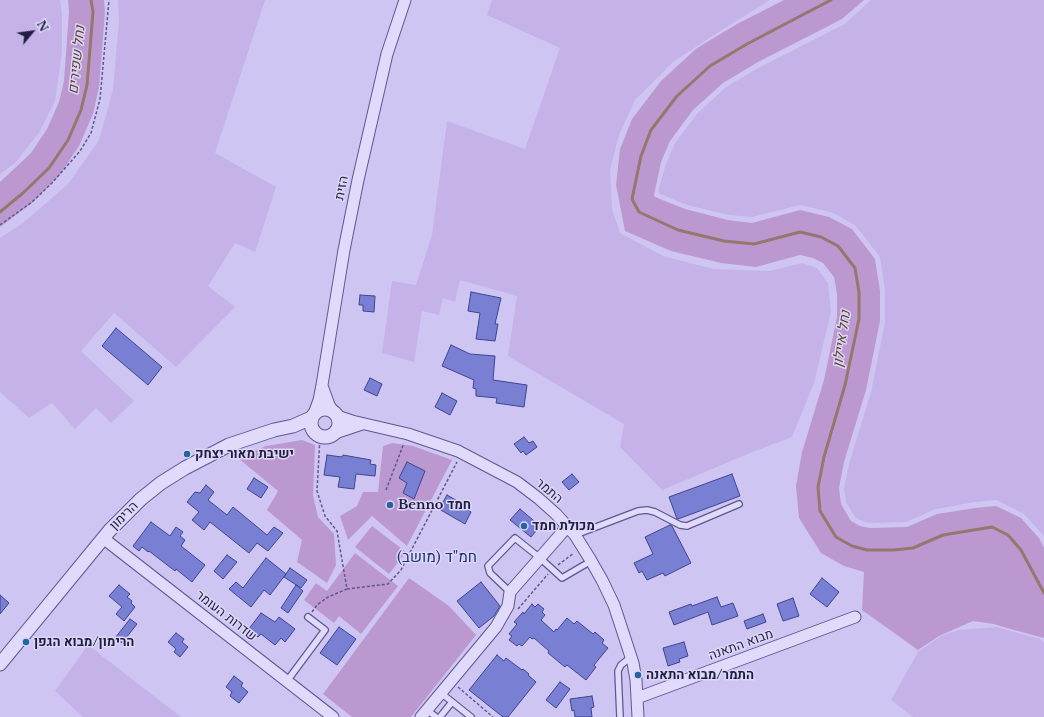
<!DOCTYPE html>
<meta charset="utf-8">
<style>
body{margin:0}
#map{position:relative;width:1044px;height:717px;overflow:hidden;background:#cfc5f2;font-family:"Libre Baskerville",serif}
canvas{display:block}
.north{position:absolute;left:12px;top:12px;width:40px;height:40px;-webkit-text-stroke:3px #ddd6f8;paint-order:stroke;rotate:61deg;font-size:11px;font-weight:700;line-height:16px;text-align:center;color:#1e1f3e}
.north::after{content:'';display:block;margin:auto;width:14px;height:18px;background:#1e1f3e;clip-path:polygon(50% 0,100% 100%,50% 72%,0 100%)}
</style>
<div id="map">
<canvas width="1044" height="717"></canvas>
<div class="north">N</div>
</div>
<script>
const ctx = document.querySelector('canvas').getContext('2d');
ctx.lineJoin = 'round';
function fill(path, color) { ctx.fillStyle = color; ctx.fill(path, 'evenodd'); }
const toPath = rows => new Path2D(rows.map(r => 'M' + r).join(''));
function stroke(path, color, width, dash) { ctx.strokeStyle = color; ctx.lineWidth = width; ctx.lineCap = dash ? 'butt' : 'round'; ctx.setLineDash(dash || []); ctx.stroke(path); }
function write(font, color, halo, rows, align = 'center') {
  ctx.font = font + ' "Libre Baskerville",Heebo,serif'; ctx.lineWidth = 3; ctx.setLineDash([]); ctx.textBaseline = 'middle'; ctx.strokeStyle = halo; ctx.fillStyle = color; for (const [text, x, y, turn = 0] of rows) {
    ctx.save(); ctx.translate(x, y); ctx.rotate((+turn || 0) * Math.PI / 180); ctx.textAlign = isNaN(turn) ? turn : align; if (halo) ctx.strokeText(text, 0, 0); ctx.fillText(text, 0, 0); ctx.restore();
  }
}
fill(toPath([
 [0,0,60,0,62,14,62,52,55,101,39,133,15,163,0,174],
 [118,0,265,0,215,153,276,187,255,252,235,243,208,286,235,307,176,367,114,313,81,351,134,401,111,423,96,408,75,429,52,403,29,418,0,392,0,238,23,223,68,184,99,140,113,90,119,21],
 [492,0,770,0,714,35,673,62,635,100,619,135,610,170,612,209,620,233,663,256,713,269,770,271,802,263,817,268,828,283,831,312,814,383,792,437,750,453,662,490,620,447,624,424,508,356,517,296,460,280,455,302,443,298,439,315,422,311,414,362,382,353,392,281,416,285,432,235,447,121,525,149,560,48,487,15],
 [871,0,1044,0,1044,536,1024,514,997,500,975,502,936,509,906,522,870,523,862,521,855,517,846,502,844,489,849,464,871,392,885,322,885,291,880,257,855,225,831,212,800,205,752,217,729,215,687,205,660,194,658,191,666,164,675,143,697,114,726,87,760,67,845,24],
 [996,627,1040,639,1044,642,1044,717,913,717,891,700,918,652,941,636,958,630],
 [88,645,181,717,83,717,55,691]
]), '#c5b2e8');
fill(toPath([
 [68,0,104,0,105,12,99,87,93,114,79,146,59,176,32,203,0,227,0,182,31,153,47,129,59,102,64,81,69,12],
 [784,0,864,0,842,19,758,62,723,83,693,110,670,141,661,162,654,195,655,197,685,209,728,220,752,223,800,210,829,217,852,229,875,259,880,291,880,321,866,390,844,462,839,488,841,504,851,521,860,526,870,528,907,527,937,514,975,508,996,506,1021,518,1039,538,1044,548,1044,638,1007,628,994,624,973,621,939,636,918,650,862,610,864,572,844,566,821,553,799,518,796,486,802,452,824,380,837,317,837,294,834,277,823,263,813,258,800,255,756,267,721,263,671,251,625,231,616,185,620,149,632,119,661,81,697,48,737,24],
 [302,440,315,445,313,495,318,517,334,534,336,565,327,583,297,562,302,540,267,510,278,491,238,458,266,446],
 [392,443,413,446,452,460,407,546,372,516,348,540,340,516,357,506,363,492,378,492,383,446],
 [372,526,406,552,389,574,355,547],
 [355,553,398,586,361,634,339,616,334,623,304,600,316,583,327,591],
 [409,578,449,606,476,635,411,717,352,717,323,694]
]), '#bc98d1');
stroke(toPath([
 [831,0,747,44,710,66,677,96,651,130,641,156,632,199,639,212,678,230,724,241,754,244,800,232,821,237,838,246,855,268,859,292,859,319,845,385,824,457,818,487,820,511,836,537,852,546,867,550,894,550,913,548,943,535,992,527,1008,535,1021,550,1044,593],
 [0,212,23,193,49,168,68,140,81,110,87,85,93,12,91,0]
]), '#94776d', 3);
const building = toPath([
 [471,292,501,298,495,324,498,324,495,341,476,339,480,313,468,311,471,292],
 [360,295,375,296,374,312,363,311,363,305,359,305,360,295],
 [116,328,162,367,148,385,102,346,116,328],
 [451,345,470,354,495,356,493,380,527,385,524,407,496,403,497,398,476,396,476,389,473,388,474,380,442,366,451,345],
 [370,378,382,384,377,396,364,390,370,378],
 [442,393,457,401,450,415,435,407,442,393],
 [524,437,529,443,533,441,537,447,526,455,523,451,521,453,514,444,524,437],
 [327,455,342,457,343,455,371,460,370,464,376,465,375,476,356,474,354,489,338,487,340,477,324,475,327,455],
 [407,462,425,471,414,499,403,493,407,483,399,478,407,462],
 [572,474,579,482,569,490,562,482,572,474],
 [732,474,740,496,678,519,677,519,669,497,732,474],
 [254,478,268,487,261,498,247,489,254,478],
 [206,485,214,492,208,500,227,515,233,507,267,535,274,527,283,533,268,551,257,543,249,553,210,522,204,530,192,520,199,512,187,502,195,492,200,493,206,485],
 [447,495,466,506,465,508,471,512,465,524,439,509,447,495],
 [520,509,540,526,531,537,510,520,520,509],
 [151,522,170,536,176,527,183,532,180,536,185,540,181,546,205,565,192,582,176,569,175,571,149,551,148,552,142,547,139,551,133,546,151,522],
 [670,525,672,526,691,563,665,576,663,573,647,580,642,571,639,573,634,563,653,554,645,537,670,525],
 [227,555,237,562,223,579,214,571,227,555],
 [266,558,286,574,270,595,264,590,251,607,229,589,236,582,243,588,266,558],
 [290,568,307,580,301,588,284,577,290,568],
 [822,578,839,592,827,607,810,594,822,578],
 [481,582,500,606,494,616,479,628,457,601,481,582],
 [119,585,130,594,127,597,132,601,131,603,135,607,124,621,116,614,122,607,109,596,119,585],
 [296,585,303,591,288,613,281,608,296,585],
 [0,595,9,603,0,614,0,595],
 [717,597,721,607,733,603,738,616,712,625,708,612,674,625,669,612,691,604,692,606,717,597],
 [793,598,799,616,783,621,777,604,793,598],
 [532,604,535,607,538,604,544,609,542,612,545,615,541,620,554,632,556,629,557,630,567,618,574,624,577,621,593,634,595,632,604,640,602,643,608,648,594,665,596,667,586,680,567,665,565,667,548,653,549,651,534,638,532,639,530,637,522,646,519,644,517,646,509,640,512,636,509,634,517,624,514,622,523,612,524,614,532,604],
 [261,613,275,622,279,617,295,629,285,642,281,638,275,645,261,634,258,637,248,630,261,613],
 [763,614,766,622,747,629,744,621,763,614],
 [130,619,137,624,122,643,115,638,130,619],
 [339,627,356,639,337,665,320,653,339,627],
 [176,633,184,639,182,642,188,647,180,657,174,652,176,649,168,642,176,633],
 [684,642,688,656,679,659,680,662,668,666,663,648,684,642],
 [497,655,504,661,506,658,522,670,523,669,529,674,528,675,536,682,508,717,503,717,469,690,497,655],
 [234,676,243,683,241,686,248,692,239,703,230,696,232,692,226,687,234,676],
 [560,682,570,689,556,708,546,700,560,682],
 [592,696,594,707,591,708,592,717,575,717,574,710,572,711,570,699,592,696]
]);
fill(building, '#797fd3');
stroke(building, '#3d4590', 1);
const service = toPath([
 [575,535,638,511,647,510,655,512,680,525,687,526,739,504],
 [510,592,490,573,488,566,515,538,540,558,562,578,591,561],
 [287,681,325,630,308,617],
 [441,693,471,717],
 [427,710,436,717],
 [440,717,452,702],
 [620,717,618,671,621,665,631,657]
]);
const minor = toPath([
 [322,386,329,405,333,412],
 [314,414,319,400,322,385,344,250,358,180,387,54,405,0],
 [337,416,352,421,408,434,458,451,517,482,538,498,556,514,575,535,590,559,602,580,614,605,633,663,636,680,638,717],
 [332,434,362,424],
 [103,538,333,717],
 [637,698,855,617],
 [421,717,496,627,508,606,510,592,567,527]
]);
const tertiary = toPath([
 '311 423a14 14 0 1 1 28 0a14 14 0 1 1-28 0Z',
 [0,664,110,530,141,499,161,483,185,468,229,445,274,430,293,426,311,418]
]);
stroke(service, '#5b598f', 8);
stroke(minor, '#5b598f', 13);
stroke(tertiary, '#5b598f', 15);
stroke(toPath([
 [0,225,32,202,52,183,80,151,91,133,100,99,109,0],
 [386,490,404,443],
 [558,565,574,553],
 [347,589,388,584,401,570,457,462],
 [518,609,548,574],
 [312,612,317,605,328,597,347,589,337,531,325,516,317,491,320,436],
 [458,687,493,717]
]), '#5b598f', 1.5, [3, 2]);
stroke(service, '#e1dafb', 5.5);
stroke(minor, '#e1dafb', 11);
stroke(tertiary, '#e1dafb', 13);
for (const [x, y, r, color] of [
 [187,454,4,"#2564a3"],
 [390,505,4,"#2564a3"],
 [524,526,4,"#2564a3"],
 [26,642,4,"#2564a3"],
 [638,675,4,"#2564a3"]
]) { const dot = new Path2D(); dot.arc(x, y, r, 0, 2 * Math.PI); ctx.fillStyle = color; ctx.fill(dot); stroke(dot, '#ddd6f8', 1.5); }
write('13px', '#1e1f3e', '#ddd6f8', [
 ["הזית",342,188,-78],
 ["התמר",549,491,40],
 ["הרימון",124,516,-45],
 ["שדרות העומר",226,616,38],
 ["מבוא התאנה",741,645,-20]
]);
write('bold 13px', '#1e1f3e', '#ddd6f8', [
 ["ישיבת מאור יצחק",195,454],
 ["Benno חמד",398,505],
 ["מכולת חמד",532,526],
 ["הרימון/מבוא הגפן",34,642],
 ["התמר/מבוא התאנה",646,675]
], 'left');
write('italic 14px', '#5e432d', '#ddd6f8', [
 ["נחל שפירים",77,60,-84],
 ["נחל איילון",842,339,-82]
]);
write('15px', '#1a326e', '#ddd6f8', [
 ["חמ\"ד (מושב)",437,558]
]);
</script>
